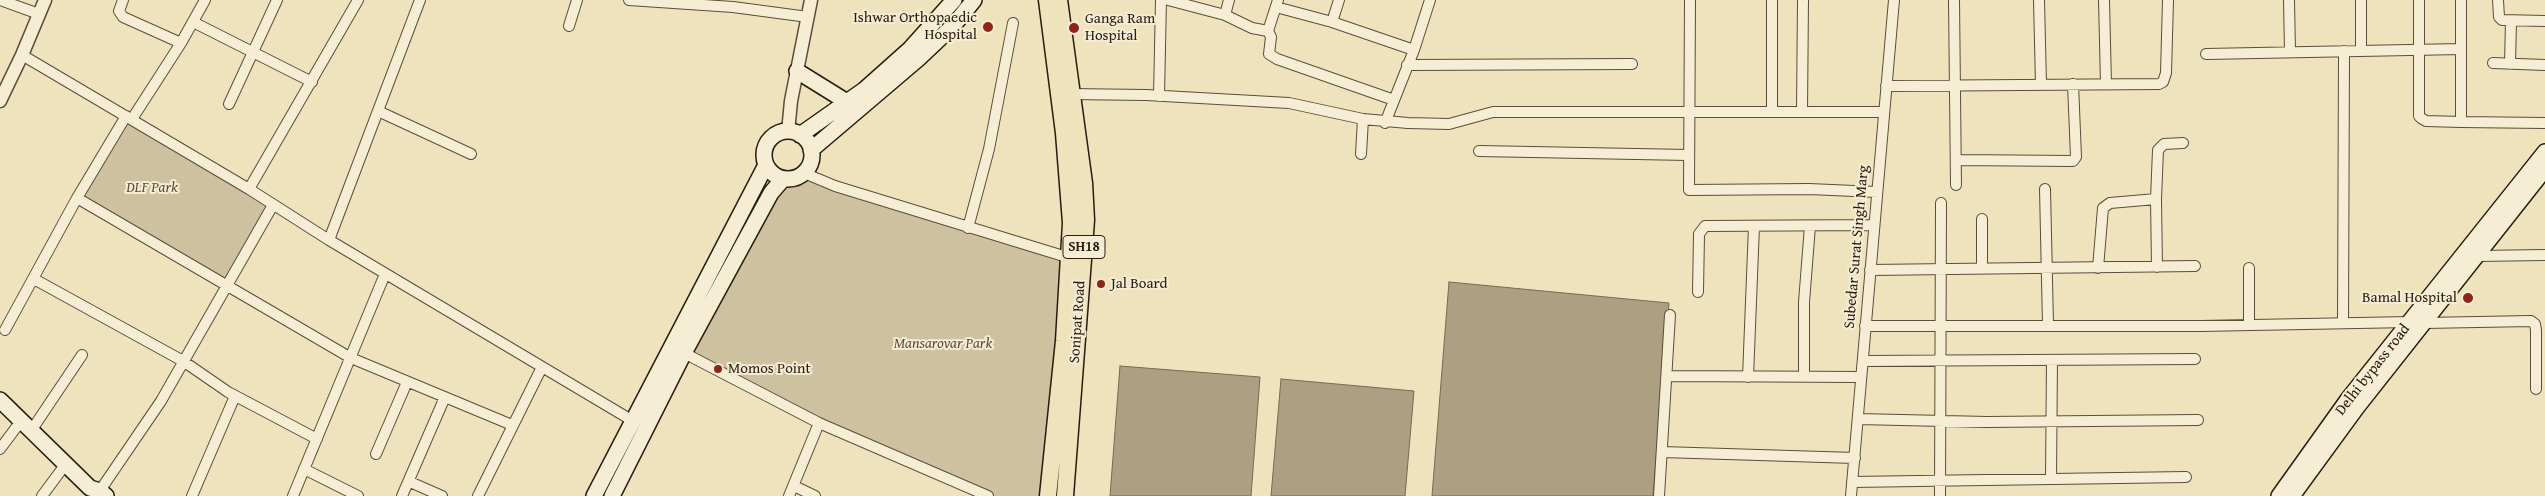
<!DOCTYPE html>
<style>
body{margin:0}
canvas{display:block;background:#efe3bd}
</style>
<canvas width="2545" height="496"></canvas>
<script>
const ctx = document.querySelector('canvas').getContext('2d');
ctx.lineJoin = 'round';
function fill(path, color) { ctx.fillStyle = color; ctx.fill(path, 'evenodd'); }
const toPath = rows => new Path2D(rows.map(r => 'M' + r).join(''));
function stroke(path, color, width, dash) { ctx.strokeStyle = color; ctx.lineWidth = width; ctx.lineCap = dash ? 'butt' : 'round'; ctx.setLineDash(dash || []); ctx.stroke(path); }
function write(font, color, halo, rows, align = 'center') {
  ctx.font = font + ' "Gentium Book Plus",serif'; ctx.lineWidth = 4; ctx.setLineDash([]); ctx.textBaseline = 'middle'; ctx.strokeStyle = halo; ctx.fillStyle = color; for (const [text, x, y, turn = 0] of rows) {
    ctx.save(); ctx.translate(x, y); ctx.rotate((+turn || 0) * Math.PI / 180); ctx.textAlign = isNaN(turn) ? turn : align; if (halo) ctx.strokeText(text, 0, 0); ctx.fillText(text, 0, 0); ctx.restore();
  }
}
fill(toPath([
 [126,118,271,205,225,286,80,199],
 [801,175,1072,257,1052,496,991,496,821,421,685,352,783,179]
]), '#cec19f');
const water = toPath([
 [1449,282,1669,303,1653,496,1432,496,1449,282],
 [1120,366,1260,377,1251,496,1110,496,1120,366],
 [1281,379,1414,391,1405,496,1271,496,1281,379]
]);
fill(water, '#ac9f82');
stroke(water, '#786a54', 1);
const minor = toPath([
 [0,0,39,14],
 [123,0,119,11,123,17,181,43],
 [629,0,733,7,808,17],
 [1168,0,1225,15,1252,28,1268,31,1278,0],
 [1690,0,1689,190,1809,189,1877,192],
 [1772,0,1772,112],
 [1954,0,1956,185],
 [2039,0,2041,84],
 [2104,0,2106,84],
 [2289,0,2290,52],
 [2419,0,2419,116,2421,118,2426,121,2461,122,2545,123],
 [2498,0,2499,17,2502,20,2545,21],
 [1276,7,1332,22,1414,50],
 [1225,15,1229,0],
 [193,22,312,82],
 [1332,22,1339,0],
 [569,26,577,0],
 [1268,31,1271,37,1269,54,1277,59,1394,100],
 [2361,51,2361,0],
 [2206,54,2461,49],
 [22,55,249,189,329,240,633,421],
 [2493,63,2545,65],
 [2510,64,2511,21],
 [1407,65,1632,64],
 [1886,86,2159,84,2163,82,2166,73,2168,0],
 [1069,94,1146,95,1289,103,1363,119,1408,123,1449,124,1493,112,1884,112],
 [1159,96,1161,0],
 [229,104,277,0],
 [378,111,471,154],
 [1802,112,1803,0],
 [132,119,181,43,205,0],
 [2461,122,2461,0],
 [1385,123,1414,50,1430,0],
 [1479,151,1688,155],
 [1361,154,1363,119],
 [1956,160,2073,161,2076,157,2073,84],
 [804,173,835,186,1070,258],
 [249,189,358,0],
 [2045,189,2048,325],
 [77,198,351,358,512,425],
 [2156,199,2158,150,2164,144,2183,143],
 [968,228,989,149,1013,23],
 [329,240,420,0],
 [2477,256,2545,255],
 [2098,268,2103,208,2110,203,2156,199,2157,267],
 [1982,269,1982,219],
 [1870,270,2195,266],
 [34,279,183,361,228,392,317,439],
 [1698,292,1699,234,1705,226,1874,225],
 [2343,323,2344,51],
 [2424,323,2531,321,2535,324,2536,330,2536,389],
 [2249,325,2249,268],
 [1865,326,2200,326,2410,322],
 [5,330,77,198,126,116],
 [684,353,819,423,988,496],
 [1863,361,2195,359],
 [1804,375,1804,302,1810,226],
 [1667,376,1861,377],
 [1748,377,1754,226],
 [1858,419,1987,422,2198,420],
 [31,431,82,355],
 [0,449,21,421],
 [1662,452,1855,458],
 [376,454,407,382],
 [304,469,358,496],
 [2051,479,2052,360],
 [410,482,442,496],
 [1852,482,2186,477],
 [794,486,815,496],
 [97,495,161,401,273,205],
 [42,496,65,465],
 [192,496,235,396],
 [293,496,385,274],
 [402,496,445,397],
 [478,496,542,367],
 [789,496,819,423],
 [1659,496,1670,315],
 [1851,496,1894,0],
 [1940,496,1941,203]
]);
const tertiary = toPath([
 [0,101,22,55,45,0],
 [788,132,791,101,811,0]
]);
const secondary = toPath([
 [797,71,847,102],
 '764 155a24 24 0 1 1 48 0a24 24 0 1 1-48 0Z',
 [800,135,864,90,910,49,954,0],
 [811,150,918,59,953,26,974,0],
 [0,400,90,488,100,491,106,496],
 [594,496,766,165],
 [612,496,684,353,771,193,783,179],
 [2279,496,2349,398,2545,152],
 [2292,496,2357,407,2545,169]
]);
const primary = toPath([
 [1047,0,1064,133,1071,223,1064,341,1048,496],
 [1059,0,1084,183,1086,220,1065,496]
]);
stroke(minor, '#5b4d3a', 12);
stroke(tertiary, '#5b4d3a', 15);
stroke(secondary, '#2a1b0f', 18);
stroke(primary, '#2a1b0f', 19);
stroke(minor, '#f5edd4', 10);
stroke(tertiary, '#f5edd4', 12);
stroke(secondary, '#f5edd4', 15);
stroke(primary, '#efe3bd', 16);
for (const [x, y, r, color] of [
 [988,27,6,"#8f2418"],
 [1074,28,6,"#8f2418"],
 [1101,284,5,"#8f2418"],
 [2468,298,6,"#8f2418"],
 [718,369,5,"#8f2418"]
]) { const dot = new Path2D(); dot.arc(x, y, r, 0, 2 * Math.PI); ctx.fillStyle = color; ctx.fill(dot); stroke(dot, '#f5edd4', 2); }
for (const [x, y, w] of [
 [1084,247,42]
]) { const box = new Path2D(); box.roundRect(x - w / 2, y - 11.5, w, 23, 4); ctx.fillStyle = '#f5edd4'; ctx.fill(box); stroke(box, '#2a1b0f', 1); }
write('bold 14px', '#2a1b0f', null, [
 ["SH18",1084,247]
]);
write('15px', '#2a1b0f', '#f5edd4', [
 ["Ishwar Orthopaedic",977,18,"right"],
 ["Hospital",977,35,"right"],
 ["Ganga Ram",1085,19],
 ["Hospital",1085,36],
 ["Jal Board",1111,284],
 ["Bamal Hospital",2457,298,"right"],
 ["Momos Point",728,369]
], 'left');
write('italic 15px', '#5b4d3a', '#f5edd4', [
 ["DLF Park",152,188],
 ["Mansarovar Park",943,344]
]);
write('15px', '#2a1b0f', '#f5edd4', [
 ["Subedar Surat Singh Marg",1857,247,-85],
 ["Sonipat Road",1078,322,-86],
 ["Delhi bypass road",2373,370,-52]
]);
</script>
